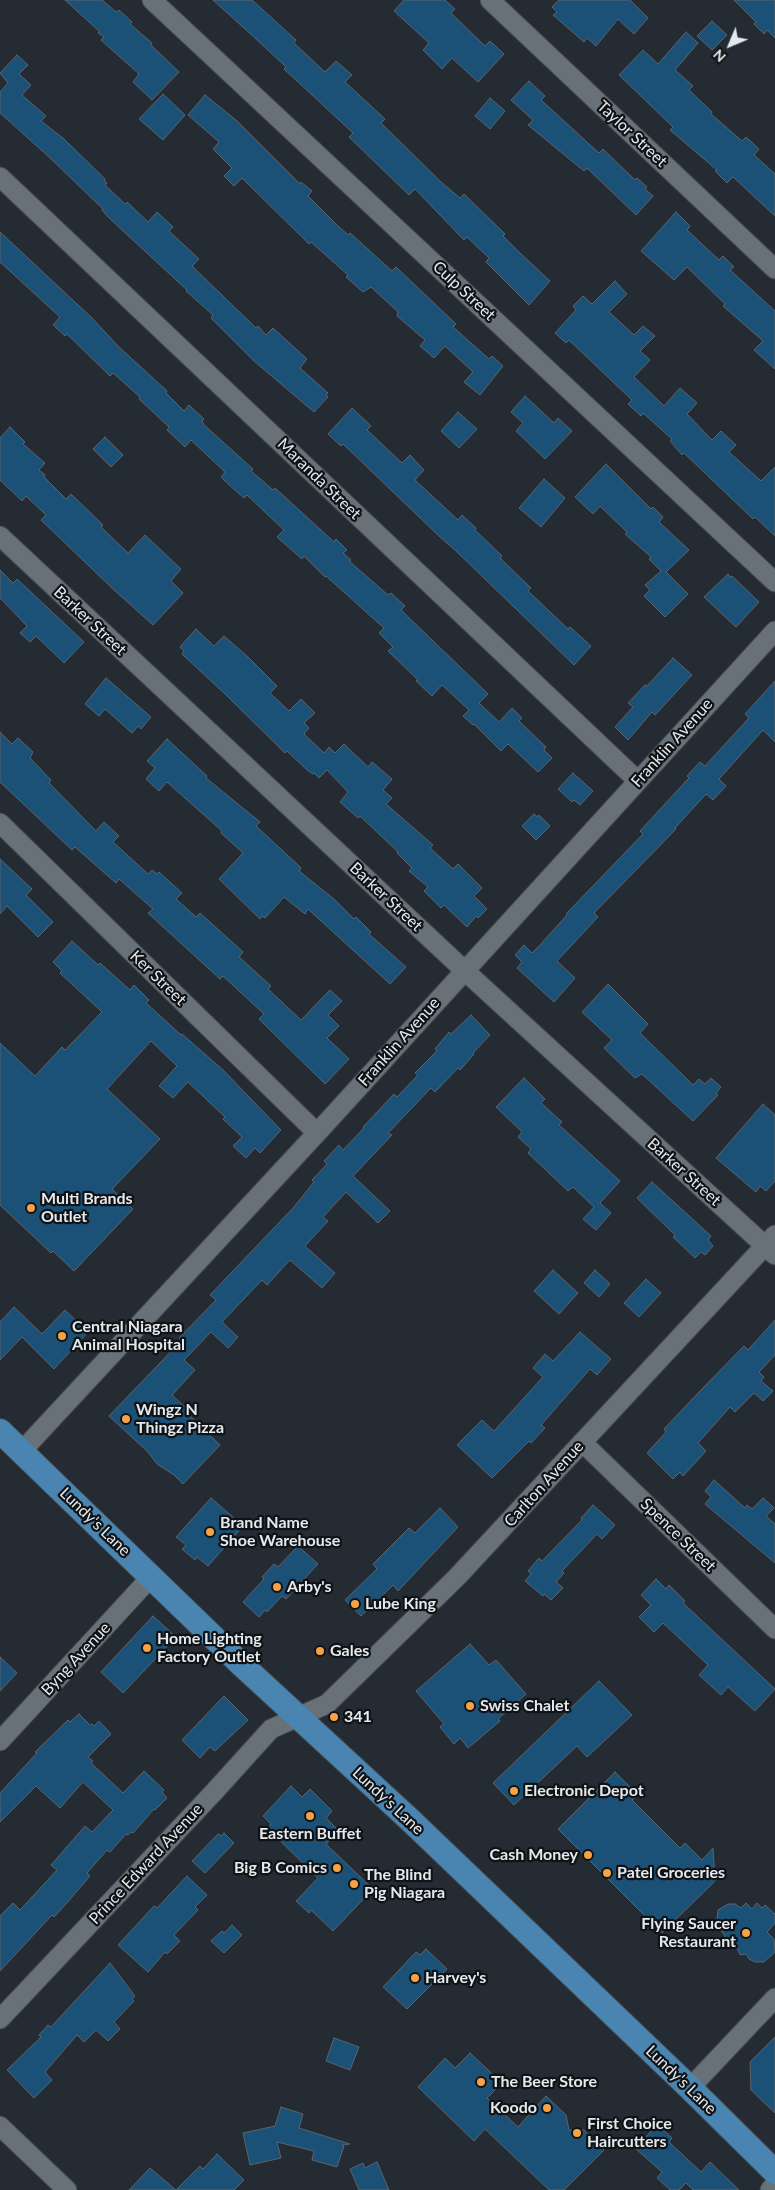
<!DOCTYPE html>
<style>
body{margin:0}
#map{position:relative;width:775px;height:2190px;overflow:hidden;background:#242b32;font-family:Lato,sans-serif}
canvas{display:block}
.north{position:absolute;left:705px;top:20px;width:50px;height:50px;-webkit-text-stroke:4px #101316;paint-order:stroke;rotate:225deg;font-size:14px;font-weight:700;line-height:20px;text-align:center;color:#e4e9ee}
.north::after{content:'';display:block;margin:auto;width:18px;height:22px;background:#e4e9ee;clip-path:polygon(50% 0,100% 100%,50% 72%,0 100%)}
</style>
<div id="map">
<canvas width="775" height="2190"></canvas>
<div class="north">N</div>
</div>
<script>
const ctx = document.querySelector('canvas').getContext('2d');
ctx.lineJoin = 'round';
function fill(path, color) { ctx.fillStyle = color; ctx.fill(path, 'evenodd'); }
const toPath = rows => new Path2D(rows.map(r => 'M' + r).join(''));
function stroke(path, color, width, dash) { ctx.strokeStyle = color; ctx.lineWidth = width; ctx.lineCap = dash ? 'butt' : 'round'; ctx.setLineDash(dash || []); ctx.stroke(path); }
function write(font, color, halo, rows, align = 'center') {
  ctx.font = font + ' Lato,sans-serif'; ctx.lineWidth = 4.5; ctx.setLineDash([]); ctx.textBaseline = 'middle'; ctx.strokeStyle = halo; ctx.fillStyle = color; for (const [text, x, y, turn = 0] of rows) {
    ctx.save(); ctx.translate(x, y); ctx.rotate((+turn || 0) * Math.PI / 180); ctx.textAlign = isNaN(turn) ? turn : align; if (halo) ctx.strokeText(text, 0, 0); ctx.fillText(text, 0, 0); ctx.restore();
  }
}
const building = toPath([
 [65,0,102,0,116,12,119,10,132,22,130,24,152,43,151,45,179,72,152,100,133,82,139,74,101,40,104,37,98,33,99,31,65,0],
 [213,0,252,0,296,40,294,43,325,72,336,61,352,75,345,82,385,119,381,123,441,182,460,198,464,194,505,234,503,236,521,254,550,281,529,305,486,262,489,258,467,237,464,240,415,189,409,195,349,137,353,133,297,81,284,69,286,67,255,38,213,0],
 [404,0,445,0,455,9,451,13,485,46,490,41,504,54,478,82,452,58,442,69,423,50,429,43,394,11,404,0],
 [559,0,630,0,648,18,634,34,618,19,596,46,587,38,584,42,553,15,557,12,552,7,559,0],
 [734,0,775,0,775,38,767,30,764,34,754,24,756,22,734,0],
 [712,21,727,35,712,50,697,36,712,21],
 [686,32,698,43,675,70,693,86,689,90,712,112,711,114,742,141,746,137,759,149,754,155,775,174,775,216,733,177,727,183,715,171,717,170,670,130,673,127,619,75,643,50,658,64,686,32],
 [17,55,28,65,19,74,31,85,22,95,46,116,41,121,64,139,105,179,104,180,107,183,105,185,125,204,127,202,148,222,157,212,173,227,169,231,199,259,192,266,256,328,258,326,266,335,273,328,307,359,300,368,328,393,326,395,328,397,314,412,254,361,211,318,213,315,186,291,187,290,108,217,102,210,103,209,48,156,0,113,0,92,8,83,0,73,17,55],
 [529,81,545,96,541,100,599,153,603,149,635,180,637,178,647,187,645,189,653,196,636,215,587,168,584,171,528,125,533,120,511,100,529,81],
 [163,94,185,115,163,140,139,119,163,94],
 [205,95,236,120,300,184,301,182,312,191,308,196,337,225,348,235,350,233,392,271,396,267,456,324,453,327,489,359,492,356,503,366,480,395,464,382,473,372,445,346,434,358,420,346,425,340,397,316,398,312,371,287,363,292,346,277,348,275,311,242,309,244,242,178,234,186,224,176,232,168,213,149,219,142,188,115,205,95],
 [490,98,505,111,490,129,475,116,490,98],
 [676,212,690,226,687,230,719,260,723,256,734,267,730,270,775,311,775,369,754,350,763,341,723,306,725,304,687,267,674,280,641,251,676,212],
 [0,232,92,318,119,347,167,391,166,393,184,411,189,405,204,419,202,421,204,425,253,469,251,471,273,490,275,488,334,542,336,539,347,550,343,553,351,560,349,561,388,595,391,593,405,606,401,610,488,694,479,703,499,722,512,708,522,718,519,721,546,747,544,750,552,758,538,772,508,744,501,751,474,724,473,725,463,716,469,710,442,685,432,696,416,681,418,680,388,651,393,647,379,633,384,628,326,576,325,577,304,556,302,559,277,537,284,530,247,495,244,498,227,483,221,477,225,472,191,440,185,447,167,430,169,427,139,399,140,397,113,373,110,376,67,334,65,336,53,325,60,317,0,262,0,232],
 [615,281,627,294,609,312,634,335,643,326,655,336,640,351,650,360,634,377,664,406,680,388,697,403,687,414,712,440,721,431,736,445,729,452,761,481,775,467,775,536,755,517,753,519,684,453,682,455,670,441,672,439,643,413,641,416,628,404,632,400,569,340,566,343,555,333,576,310,573,306,583,296,592,304,615,281],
 [525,396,554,423,558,418,572,431,545,459,516,431,523,423,511,412,525,396],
 [352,408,371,426,367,430,402,463,410,455,424,470,415,480,458,520,462,515,476,528,475,530,502,556,500,558,531,588,528,591,568,629,570,627,591,646,574,665,456,551,440,537,343,444,341,446,328,434,352,408],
 [458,412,477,429,459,448,441,431,458,412],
 [10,427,25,442,23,444,45,463,39,470,45,475,44,477,66,499,71,494,103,525,101,527,128,553,145,535,181,569,171,581,183,593,153,625,113,589,41,520,46,515,26,496,22,501,0,480,0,438,10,427],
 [105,437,123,455,111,467,93,449,105,437],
 [606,464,651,509,653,507,663,517,659,522,689,550,666,572,688,594,665,617,644,596,650,590,645,585,661,571,649,559,651,557,625,534,627,532,600,506,593,514,575,497,606,464],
 [544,479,565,498,541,527,519,508,544,479],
 [0,570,13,583,17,579,84,642,64,663,36,636,30,642,20,633,27,626,0,598,0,570],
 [728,574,730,577,732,576,759,602,736,627,704,597,728,574],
 [196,629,214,646,224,636,248,657,277,686,270,693,289,711,301,699,315,713,304,723,309,728,304,734,324,753,329,747,335,753,344,744,368,767,372,762,392,779,383,790,392,798,386,804,433,845,430,848,453,869,458,864,482,888,474,896,487,909,478,918,476,916,467,927,444,905,441,908,424,891,428,887,409,871,412,868,397,853,398,852,360,816,358,818,340,802,348,792,327,770,319,778,314,773,313,774,307,770,287,751,285,753,224,693,182,654,184,651,180,647,196,629],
 [673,658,692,675,655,715,652,712,628,740,615,727,633,707,628,703,645,685,647,686,673,658],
 [106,678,151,717,141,729,138,726,132,733,105,709,99,716,85,704,106,678],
 [775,681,775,742,763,730,719,779,726,786,713,800,706,794,675,828,676,829,594,913,598,917,557,961,575,978,554,1002,517,968,522,962,515,955,524,945,532,953,540,945,567,915,566,914,643,834,640,831,689,778,687,776,700,762,705,766,749,718,745,714,775,681],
 [0,732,12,744,18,738,33,752,30,758,51,780,49,783,96,831,104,822,119,836,113,842,148,874,152,870,157,874,159,872,182,893,176,899,196,917,200,913,243,952,239,957,271,986,268,989,301,1020,330,990,342,1001,328,1015,339,1026,327,1038,349,1059,325,1084,259,1019,264,1014,223,976,220,979,148,913,153,909,119,879,116,883,75,847,72,850,0,782,0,732],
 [167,739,207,776,206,778,260,822,256,826,298,865,301,868,299,871,334,899,354,919,356,917,371,932,369,934,406,967,390,984,308,909,305,914,284,897,265,918,262,916,260,919,219,879,243,853,221,833,222,831,167,782,159,791,146,779,155,768,147,761,167,739],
 [573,773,593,791,580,805,574,800,572,802,558,789,573,773],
 [534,814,538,817,539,815,550,826,536,840,522,826,534,814],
 [0,859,32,889,26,895,53,922,38,937,7,906,0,914,0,859],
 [72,941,98,965,100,963,130,990,134,985,149,1000,146,1003,181,1035,182,1034,223,1070,281,1130,260,1153,255,1148,246,1158,233,1146,242,1137,223,1119,225,1117,188,1082,173,1098,159,1086,177,1066,151,1041,107,1089,160,1139,112,1189,133,1209,74,1271,53,1251,51,1253,0,1205,0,1043,35,1076,62,1047,65,1050,102,1012,60,973,62,971,53,962,72,941],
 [608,984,648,1024,640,1033,693,1085,699,1079,705,1084,711,1078,721,1087,716,1093,718,1095,693,1121,642,1074,635,1078,604,1048,612,1040,582,1012,608,984],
 [471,1015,490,1035,473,1053,474,1054,460,1070,458,1068,435,1092,431,1088,388,1133,392,1135,353,1176,390,1211,378,1223,346,1192,323,1217,328,1221,305,1246,335,1273,322,1288,290,1260,267,1285,262,1280,222,1322,238,1337,228,1348,211,1332,184,1360,195,1370,172,1395,189,1411,187,1413,220,1445,183,1484,174,1475,157,1464,148,1452,109,1416,182,1340,179,1338,216,1300,210,1295,294,1207,314,1182,312,1180,327,1164,324,1161,339,1145,343,1150,364,1128,363,1127,394,1094,397,1097,418,1075,415,1073,437,1051,435,1049,449,1032,451,1034,471,1015],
 [524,1078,545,1099,541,1103,562,1122,559,1125,620,1181,600,1203,611,1213,596,1230,583,1219,594,1207,573,1187,568,1191,528,1153,531,1149,518,1137,522,1132,496,1107,524,1078],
 [763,1104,775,1115,775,1181,766,1191,760,1186,756,1192,716,1158,763,1104],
 [652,1182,711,1236,708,1240,713,1246,705,1255,701,1252,695,1258,673,1237,675,1235,637,1198,652,1182],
 [553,1270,578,1293,559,1314,534,1291,553,1270],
 [595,1270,610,1284,599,1297,584,1283,595,1270],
 [646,1279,661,1293,639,1317,624,1303,646,1279],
 [14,1307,42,1334,65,1310,88,1332,54,1369,22,1337,0,1360,0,1322,14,1307],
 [775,1320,775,1355,759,1372,764,1377,761,1381,773,1391,763,1401,754,1393,735,1412,730,1407,698,1443,706,1451,683,1476,680,1472,673,1479,647,1453,666,1432,664,1429,699,1392,744,1346,748,1350,775,1320],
 [580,1332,611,1359,597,1375,590,1369,541,1425,545,1428,531,1443,529,1441,492,1478,457,1445,482,1420,494,1431,543,1377,533,1368,545,1354,553,1361,580,1332],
 [714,1480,745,1508,747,1505,752,1509,763,1498,774,1508,766,1516,775,1524,775,1563,705,1504,711,1497,705,1491,714,1480],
 [211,1498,243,1526,208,1566,197,1557,195,1560,182,1549,186,1545,176,1537,211,1498],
 [593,1505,615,1525,602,1539,597,1534,562,1571,564,1573,556,1582,563,1588,551,1600,544,1594,543,1596,525,1581,531,1574,528,1571,539,1558,542,1561,582,1520,581,1518,593,1505],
 [440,1508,458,1527,398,1591,393,1585,361,1616,345,1600,377,1569,373,1564,409,1528,415,1533,440,1508],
 [298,1546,318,1564,286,1599,282,1596,267,1612,265,1610,259,1617,243,1602,264,1579,262,1577,274,1564,278,1567,298,1546],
 [656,1579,666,1589,669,1585,685,1601,683,1603,775,1689,755,1711,728,1687,721,1695,699,1675,708,1665,663,1623,654,1632,639,1617,651,1605,641,1595,656,1579],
 [153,1616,176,1637,123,1693,101,1672,153,1616],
 [470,1644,489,1665,496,1660,526,1694,498,1719,500,1721,468,1748,460,1738,454,1744,440,1727,444,1724,416,1691,470,1644],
 [0,1657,17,1673,0,1691,0,1657],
 [599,1681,632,1715,587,1757,577,1746,514,1805,493,1783,599,1681],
 [224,1696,248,1720,215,1751,210,1747,200,1758,182,1740,224,1696],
 [79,1714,90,1725,92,1724,94,1726,99,1721,111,1734,88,1757,93,1761,91,1763,123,1793,144,1771,164,1790,162,1792,167,1798,155,1810,154,1809,133,1833,131,1832,128,1835,126,1834,110,1852,107,1850,87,1873,90,1876,65,1905,54,1917,52,1915,0,1971,0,1916,13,1903,20,1910,57,1870,51,1865,85,1826,92,1832,113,1810,83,1782,60,1808,36,1786,0,1822,0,1793,37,1753,35,1752,68,1720,70,1722,79,1714],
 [615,1772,638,1795,632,1800,680,1848,685,1843,702,1860,713,1848,715,1881,662,1933,558,1829,615,1772],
 [291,1786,302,1797,310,1789,332,1811,326,1818,339,1831,326,1844,373,1889,333,1931,311,1910,309,1913,296,1901,318,1878,267,1828,271,1824,263,1816,291,1786],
 [224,1833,234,1843,205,1873,192,1861,218,1834,221,1836,224,1833],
 [187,1876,207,1895,195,1907,198,1910,174,1935,180,1941,167,1954,165,1952,148,1972,118,1945,154,1906,157,1908,187,1876],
 [746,1903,752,1909,757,1903,762,1908,765,1905,775,1914,775,1923,767,1932,774,1939,775,1952,764,1962,755,1962,749,1959,746,1954,740,1955,735,1943,724,1939,725,1936,719,1928,717,1920,718,1910,728,1904,735,1904,741,1908,746,1903],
 [232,1925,242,1935,224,1953,211,1941,222,1931,224,1933,232,1925],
 [426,1949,447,1969,407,2009,383,1987,416,1952,420,1955,426,1949],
 [110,1963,135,1996,132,1999,134,2001,114,2022,120,2029,108,2041,96,2030,84,2042,77,2035,45,2072,52,2080,34,2098,7,2070,41,2037,39,2035,48,2025,51,2027,110,1963],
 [775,2037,775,2113,751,2090,750,2062,775,2037],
 [334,2038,359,2047,350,2070,326,2061,334,2038],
 [470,2053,502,2083,487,2098,518,2127,546,2096,566,2115,569,2130,584,2130,604,2150,564,2190,549,2190,485,2129,474,2141,418,2087,445,2058,455,2068,470,2053],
 [281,2107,303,2114,299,2128,350,2144,342,2145,344,2146,337,2167,312,2160,314,2151,277,2142,281,2158,250,2165,243,2133,275,2126,281,2107],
 [657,2124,672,2138,669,2142,701,2172,710,2162,739,2190,693,2190,686,2183,679,2190,670,2190,657,2178,662,2172,636,2149,657,2124],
 [217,2154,244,2180,234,2190,129,2190,150,2168,176,2190,200,2166,203,2169,217,2154],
 [377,2162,389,2190,359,2190,350,2169,363,2163,365,2168,377,2162]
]);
fill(building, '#1b5077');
stroke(building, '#5c646b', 1);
const minor = toPath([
 [152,0,775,582],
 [490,0,775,269],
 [0,177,638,781],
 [0,536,465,971,775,1255],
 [0,823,317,1133],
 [582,1442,775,1629],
 [21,1452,317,1133,775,631],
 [0,1741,151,1577],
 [0,2019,214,1792,271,1729,327,1704,457,1577,775,1235],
 [690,2088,775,1998],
 [0,2126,67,2190],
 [770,2190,775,2184]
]);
const major = toPath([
 [0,1431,243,1666,409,1819,690,2088,775,2172]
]);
stroke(minor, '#41474c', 21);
stroke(major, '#41474c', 26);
stroke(minor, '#687178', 19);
stroke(major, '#4a85b2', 24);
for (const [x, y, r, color] of [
 [31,1208,5,"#f6a247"],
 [62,1336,5,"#f6a247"],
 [126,1419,5,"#f6a247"],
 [210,1532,5,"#f6a247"],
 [277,1587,5,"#f6a247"],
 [355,1604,5,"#f6a247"],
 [147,1648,5,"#f6a247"],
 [320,1651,5,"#f6a247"],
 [470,1706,5,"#f6a247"],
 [334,1717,5,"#f6a247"],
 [514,1791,5,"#f6a247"],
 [310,1816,5,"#f6a247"],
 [588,1855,5,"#f6a247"],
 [337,1868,5,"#f6a247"],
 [607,1873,5,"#f6a247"],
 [354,1884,5,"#f6a247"],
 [746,1933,5,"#f6a247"],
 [415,1978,5,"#f6a247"],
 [481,2082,5,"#f6a247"],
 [547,2108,5,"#f6a247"],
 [577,2133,5,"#f6a247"]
]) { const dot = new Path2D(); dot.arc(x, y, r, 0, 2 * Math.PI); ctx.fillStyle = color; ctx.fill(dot); stroke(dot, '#101316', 2); }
write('16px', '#e4e9ee', '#101316', [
 ["Taylor Street",632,134,43],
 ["Culp Street",464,291,43],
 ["Maranda Street",319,479,44],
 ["Barker Street",90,621,43],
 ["Franklin Avenue",672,743,-48],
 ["Barker Street",386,897,43],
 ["Ker Street",158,978,44],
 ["Franklin Avenue",399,1042,-48],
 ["Barker Street",684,1172,42],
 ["Carlton Avenue",544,1484,-48],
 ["Lundy's Lane",95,1522,44],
 ["Spence Street",678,1535,44],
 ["Byng Avenue",76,1659,-47],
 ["Lundy's Lane",388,1801,43],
 ["Prince Edward Avenue",146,1864,-47],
 ["Lundy's Lane",681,2080,44]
]);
write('bold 16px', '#e4e9ee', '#101316', [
 ["Multi Brands",41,1199],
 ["Outlet",41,1217],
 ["Central Niagara",72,1327],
 ["Animal Hospital",72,1345],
 ["Wingz N",136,1410],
 ["Thingz Pizza",136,1428],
 ["Brand Name",220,1523],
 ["Shoe Warehouse",220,1541],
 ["Arby's",287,1587],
 ["Lube King",365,1604],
 ["Home Lighting",157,1639],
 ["Factory Outlet",157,1657],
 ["Gales",330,1651],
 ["Swiss Chalet",480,1706],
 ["341",344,1717],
 ["Electronic Depot",524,1791],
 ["Eastern Buffet",310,1834,"center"],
 ["Cash Money",578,1855,"right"],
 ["Big B Comics",327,1868,"right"],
 ["Patel Groceries",617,1873],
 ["The Blind",364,1875],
 ["Pig Niagara",364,1893],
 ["Flying Saucer",736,1924,"right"],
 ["Restaurant",736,1942,"right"],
 ["Harvey's",425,1978],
 ["The Beer Store",491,2082],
 ["Koodo",537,2108,"right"],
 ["First Choice",587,2124],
 ["Haircutters",587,2142]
], 'left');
</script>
